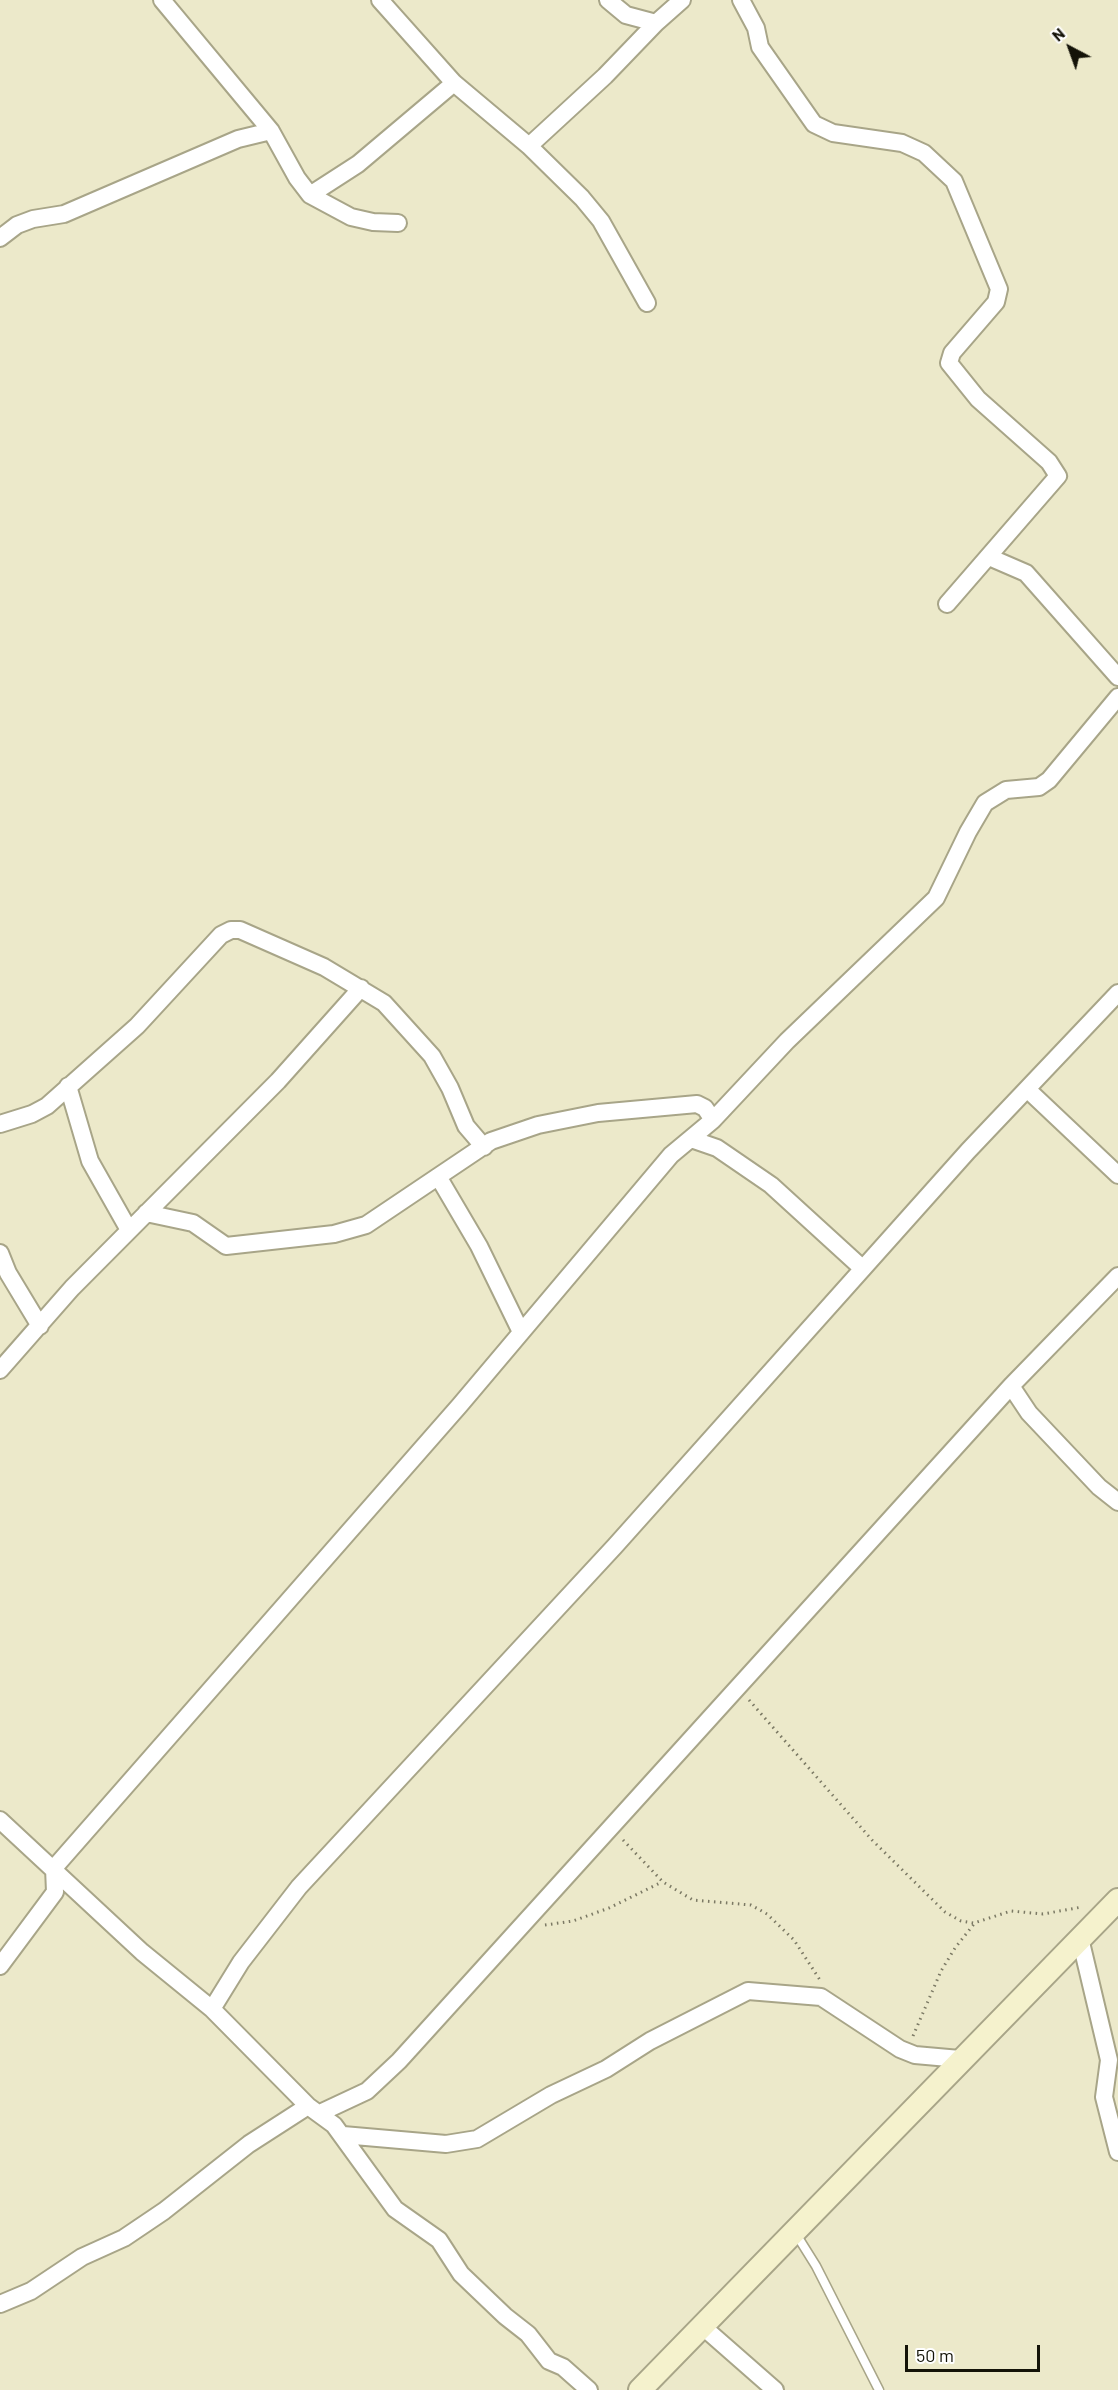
<!DOCTYPE html>
<style>
body{margin:0}
#map{position:relative;width:1118px;height:2390px;overflow:hidden;background:#ece9ca;font-family:Barlow,sans-serif}
canvas{display:block}
.north{position:absolute;left:1040px;top:18px;width:60px;height:60px;-webkit-text-stroke:4px #fff;paint-order:stroke;rotate:319deg;font-size:16px;font-weight:700;line-height:24px;text-align:center;color:#141308}
.north::after{content:'';display:block;margin:auto;width:21px;height:27px;background:#141308;clip-path:polygon(50% 0,100% 100%,50% 72%,0 100%)}
.scale{position:absolute;left:905px;top:2345px;width:135px;height:27px;box-sizing:border-box;border:3px solid #141308;border-top:0;padding-left:8px;font-size:18px;line-height:21px;white-space:nowrap;color:#141308;-webkit-text-stroke:4px #fff;paint-order:stroke}
</style>
<div id="map">
<canvas width="1118" height="2390"></canvas>
<div class="north">N</div>
<div class="scale">50 m</div>
</div>
<script>
const ctx = document.querySelector('canvas').getContext('2d');
ctx.lineJoin = 'round';
const toPath = rows => new Path2D(rows.map(r => 'M' + r).join(''));
function stroke(path, color, width, dash) { ctx.strokeStyle = color; ctx.lineWidth = width; ctx.lineCap = dash ? 'butt' : 'round'; ctx.setLineDash(dash || []); ctx.stroke(path); }
const lane = toPath([
 [796,2234,816,2266,879,2390]
]);
const street = toPath([
 [162,0,271,131,297,178,310,195,351,217,373,222,398,223],
 [380,0,454,83,529,146,582,198,601,221,647,303],
 [608,0,626,15,656,23],
 [741,0,756,28,760,47,814,124,833,133,902,143,924,153,954,181,999,289,996,302,952,353,949,363,978,399,1049,462,1058,476,947,604],
 [529,146,605,76,656,23,682,0],
 [310,195,358,164,454,83],
 [0,238,17,225,33,219,64,214,238,139,271,131],
 [989,557,1026,573,1118,677],
 [68,1086,90,1161,129,1230],
 [1028,1090,1118,1175],
 [0,1124,32,1114,47,1106,137,1026,221,935,231,930,240,930,324,967,384,1003,432,1056,450,1088,466,1126,484,1147],
 [691,1139,717,1148,771,1185,862,1268],
 [439,1178,479,1246,521,1332],
 [146,1213,193,1223,226,1246,334,1234,366,1225,491,1141,538,1125,598,1113,697,1104,705,1108,713,1120],
 [0,1253,8,1273,40,1326],
 [0,1370,72,1288,278,1081,361,988],
 [1011,1386,1029,1413,1099,1487,1118,1502],
 [0,1820,142,1952,212,2009,308,2106,334,2125,395,2209,439,2240,461,2274,505,2316,528,2334,549,2361,563,2367,589,2390],
 [1080,1938,1109,2060,1104,2097,1118,2152],
 [0,1966,55,1892,54,1868,460,1405,671,1155,713,1120,787,1041,936,898,968,832,985,803,1006,790,1039,787,1049,780,1118,697],
 [212,2009,241,1962,299,1887,615,1546,968,1151,1118,993],
 [320,2113,367,2091,399,2061,1011,1386,1118,1276],
 [343,2135,446,2144,477,2139,551,2095,606,2069,650,2041,748,1991,821,1997,900,2049,915,2055,960,2059],
 [0,2304,31,2291,82,2257,124,2238,164,2211,249,2144,308,2106],
 [702,2326,775,2390]
]);
const secondary = toPath([
 [640,2390,1118,1900]
]);
stroke(lane, '#a8a588', 11);
stroke(street, '#a8a588', 20);
stroke(secondary, '#a8a588', 26);
stroke(toPath([
 [749,1700,872,1840,945,1912,961,1921,974,1923,1011,1911,1043,1914,1082,1907],
 [623,1840,663,1882,693,1900,751,1905,767,1914,794,1940,820,1980],
 [545,1925,573,1921,609,1908,662,1882],
 [913,2036,941,1971,955,1948,974,1924]
]), '#7b7964', 3, [1.5, 4.5]);
stroke(lane, '#fff', 8);
stroke(street, '#fff', 16);
stroke(secondary, '#f5f2cd', 22);
</script>
